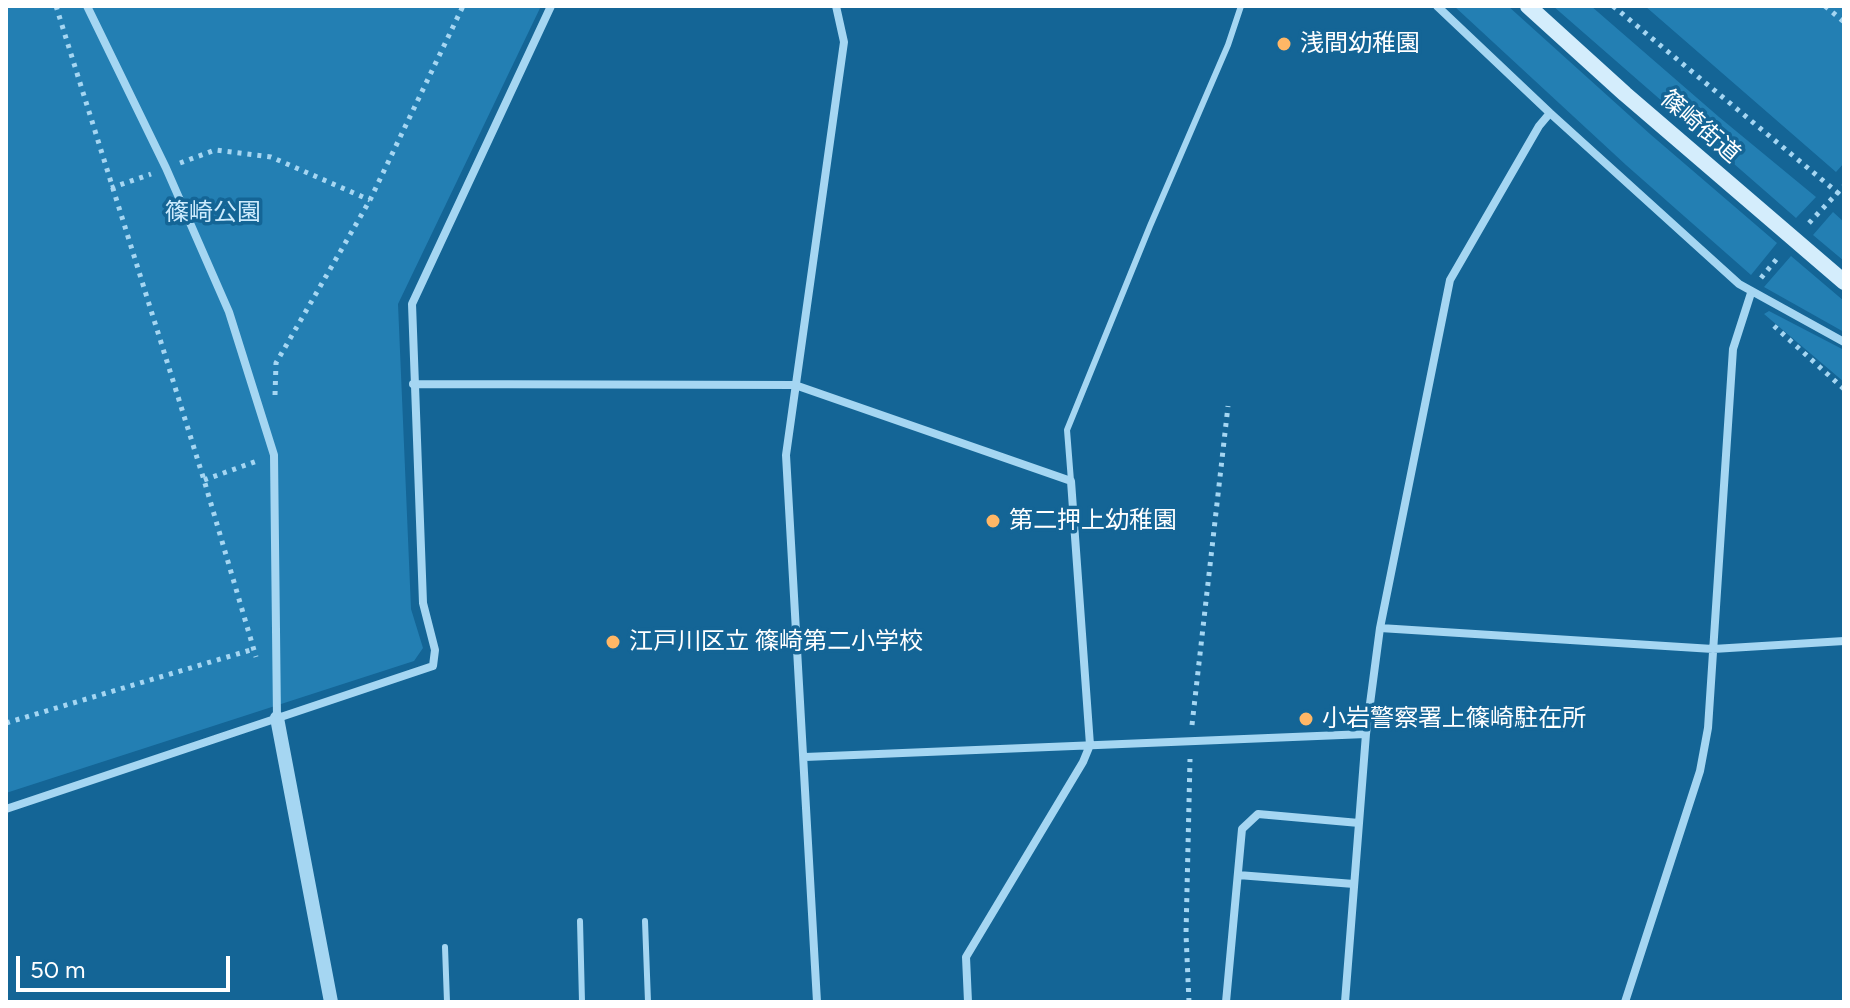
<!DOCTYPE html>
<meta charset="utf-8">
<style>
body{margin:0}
#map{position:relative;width:1850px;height:1008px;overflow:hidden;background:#146596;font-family:Figtree,sans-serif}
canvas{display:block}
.frame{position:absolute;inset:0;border:8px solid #fff;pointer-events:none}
.scale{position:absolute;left:16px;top:956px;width:214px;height:36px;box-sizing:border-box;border:4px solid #fff;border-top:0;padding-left:10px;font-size:24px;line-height:28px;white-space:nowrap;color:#fff;-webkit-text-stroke:6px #146596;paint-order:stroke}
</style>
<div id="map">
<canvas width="1850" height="1008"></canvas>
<div class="frame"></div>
<div class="scale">50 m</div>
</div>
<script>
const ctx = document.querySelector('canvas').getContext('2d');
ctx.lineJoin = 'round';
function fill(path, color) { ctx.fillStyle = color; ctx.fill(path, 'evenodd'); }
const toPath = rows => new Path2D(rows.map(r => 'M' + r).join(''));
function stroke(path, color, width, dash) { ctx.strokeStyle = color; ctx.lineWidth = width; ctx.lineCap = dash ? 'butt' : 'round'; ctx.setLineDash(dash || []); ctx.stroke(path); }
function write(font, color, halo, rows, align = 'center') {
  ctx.font = font + ' Figtree,"Noto Sans JP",sans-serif'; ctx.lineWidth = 7; ctx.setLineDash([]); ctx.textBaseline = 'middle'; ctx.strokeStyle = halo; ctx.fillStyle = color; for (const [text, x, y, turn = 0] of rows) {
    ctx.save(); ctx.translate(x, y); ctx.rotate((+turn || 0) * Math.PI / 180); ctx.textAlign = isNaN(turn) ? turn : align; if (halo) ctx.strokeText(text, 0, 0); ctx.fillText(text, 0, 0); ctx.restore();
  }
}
fill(toPath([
 [6,6,541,6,398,304,411,609,423,648,414,661,6,793],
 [1454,6,1508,6,1650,134,1777,243,1751,275,1626,165],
 [1553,6,1591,6,1719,117,1816,197,1796,218],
 [1645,6,1844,6,1844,163,1836,172],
 [1833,212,1844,222,1844,261,1813,235],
 [1791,256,1844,301,1844,332,1764,287],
 [1769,311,1844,350,1844,382,1764,314]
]), '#237fb3');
stroke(toPath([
 [56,6,204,480,256,657],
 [1613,6,1844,198],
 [1825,6,1844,22],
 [180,163,215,150,271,157,370,200],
 [111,188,151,174],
 [1809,223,1844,186],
 [1761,278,1780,255],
 [1774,326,1844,389],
 [275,395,276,363,370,200,463,6],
 [204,480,257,461],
 [6,723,254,649],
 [1192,725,1228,406],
 [1189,1002,1186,934,1190,759]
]), '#a5d6f2', 5, [4, 6]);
stroke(toPath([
 [1071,481,1067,430,1150,226,1228,45,1241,6],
 [580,921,582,1002],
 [645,921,648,1002],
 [445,947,447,1002]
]), '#a5d6f2', 6);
stroke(toPath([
 [87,6,166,168,229,312,274,455,277,718],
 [1437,6,1550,113,1739,284,1844,342],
 [413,384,795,385,1071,481,1090,745,1083,762,966,957,968,1002],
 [1380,628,1713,649,1844,641],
 [805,757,1366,734],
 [6,809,433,666,435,650,423,603,412,304,551,6],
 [1238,875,1354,884],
 [817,1002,786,455,844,42,836,6],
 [1226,1002,1242,829,1258,814,1359,823],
 [1345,1002,1366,734,1380,628,1450,280,1539,126,1550,113],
 [1625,1002,1700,771,1708,728,1733,349,1751,293]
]), '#a5d6f2', 8);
stroke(toPath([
 [277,718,331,1002]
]), '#a5d6f2', 14);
stroke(toPath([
 [1528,6,1625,94,1844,282]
]), '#d4edfc', 16);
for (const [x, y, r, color] of [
 [1284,44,8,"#ffb766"],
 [993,521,8,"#ffb766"],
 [613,642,8,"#ffb766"],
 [1306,719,8,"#ffb766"]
]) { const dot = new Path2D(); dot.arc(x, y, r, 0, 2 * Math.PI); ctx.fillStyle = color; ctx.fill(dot); stroke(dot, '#146596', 3); }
write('24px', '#fff', '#146596', [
 ["浅間幼稚園",1300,44],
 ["第二押上幼稚園",1009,521],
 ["江戸川区立 篠崎第二小学校",629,642],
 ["小岩警察署上篠崎駐在所",1322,719]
], 'left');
write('24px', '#fff', '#146596', [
 ["篠崎街道",1700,127,41]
]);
write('24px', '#cdebfd', '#146596', [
 ["篠崎公園",213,213]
]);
</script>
